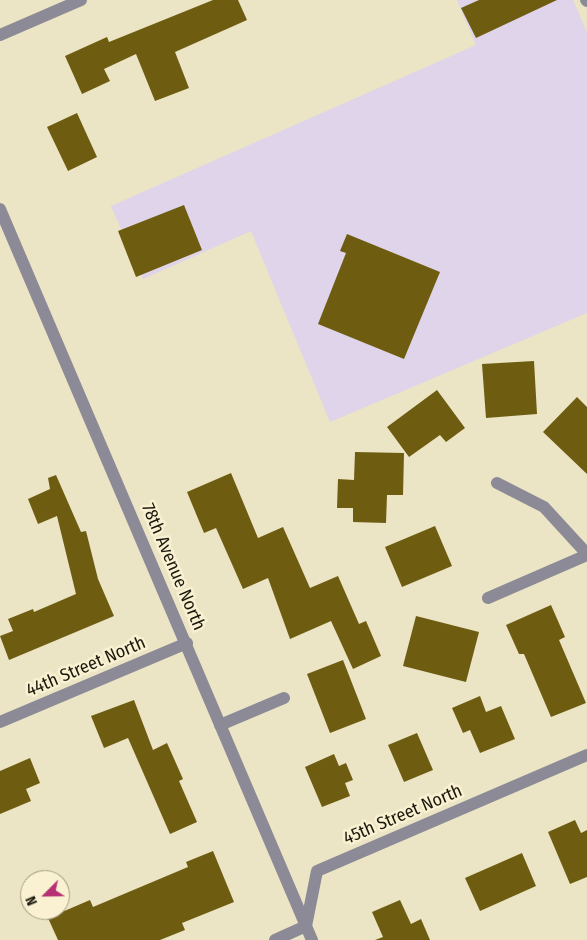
<!DOCTYPE html>
<style>
body{margin:0}
#map{position:relative;width:587px;height:940px;overflow:hidden;background:#ebe4c5;font-family:"Fira Sans Condensed",sans-serif}
canvas{display:block}
.north{position:absolute;left:20px;top:870px;width:50px;height:50px;box-sizing:border-box;background:#f9f1d2;border:1px solid #a09b83;border-radius:50%;rotate:247deg;font-size:14px;font-weight:700;line-height:20px;text-align:center;color:#1b190d}
.north::after{content:'';display:block;margin:auto;width:18px;height:22px;background:#b63073;clip-path:polygon(50% 0,100% 100%,50% 72%,0 100%)}
</style>
<div id="map">
<canvas width="587" height="940"></canvas>
<div class="north">N</div>
</div>
<script>
const ctx = document.querySelector('canvas').getContext('2d');
ctx.lineJoin = 'round';
function fill(path, color) { ctx.fillStyle = color; ctx.fill(path, 'evenodd'); }
const toPath = rows => new Path2D(rows.map(r => 'M' + r).join(''));
function stroke(path, color, width, dash) { ctx.strokeStyle = color; ctx.lineWidth = width; ctx.lineCap = dash ? 'butt' : 'round'; ctx.setLineDash(dash || []); ctx.stroke(path); }
function write(font, color, halo, rows, align = 'center') {
  ctx.font = font + ' "Fira Sans Condensed",sans-serif'; ctx.lineWidth = 5; ctx.setLineDash([]); ctx.textBaseline = 'middle'; ctx.strokeStyle = halo; ctx.fillStyle = color; for (const [text, x, y, turn = 0] of rows) {
    ctx.save(); ctx.translate(x, y); ctx.rotate((+turn || 0) * Math.PI / 180); ctx.textAlign = isNaN(turn) ? turn : align; if (halo) ctx.strokeText(text, 0, 0); ctx.fillText(text, 0, 0); ctx.restore();
  }
}
fill(toPath([
 [457,0,573,0,587,32,587,313,330,422,251,231,143,279,111,206,476,45]
]), '#dfd4e9');
fill(toPath([
 [213,0,238,0,247,20,175,52,189,88,155,101,136,54,104,69,110,81,82,94,65,56,107,37,109,42],
 [479,0,557,0,476,38,461,8],
 [77,113,97,157,68,171,47,127],
 [184,205,202,250,136,277,118,231],
 [347,234,440,272,404,359,318,324,346,253,340,251],
 [534,361,537,414,486,418,482,364],
 [437,390,465,428,446,442,440,435,409,457,387,427],
 [577,397,587,407,587,474,543,432],
 [355,452,404,453,403,495,387,495,386,523,353,522,353,508,337,508,338,479,354,480],
 [231,473,258,538,283,527,310,588,338,576,359,624,366,621,381,656,353,669,331,621,290,639,268,578,243,589,216,528,204,533,187,492],
 [56,475,81,532,86,531,98,579,114,616,9,660,0,636,13,631,8,619,33,609,34,612,76,594,57,516,38,524,28,499,50,489,48,478],
 [435,526,452,566,402,587,385,547],
 [551,605,565,637,559,640,586,703,551,717,524,654,519,654,506,625],
 [416,616,479,632,466,682,403,666],
 [343,660,366,719,330,733,307,674],
 [480,696,486,712,501,706,515,739,480,753,470,730,463,733,452,708],
 [134,700,153,750,167,743,183,779,179,781,197,822,170,834,128,738,104,748,91,716],
 [417,733,433,770,404,782,388,745],
 [334,754,339,766,346,763,353,780,345,783,350,796,322,807,305,767],
 [30,758,40,783,26,789,31,801,0,814,0,771],
 [575,820,581,833,587,830,587,877,570,884,548,832],
 [213,851,234,902,182,923,185,930,160,940,58,940,48,918,90,900,93,907,188,867,186,862],
 [522,853,536,886,480,911,465,878],
 [400,900,411,924,421,919,430,940,375,940,383,937,372,912]
]), '#6e5d10');
stroke(toPath([
 [586,0,587,1],
 [497,483,544,507,587,554],
 [488,598,587,555],
 [0,722,187,643],
 [220,725,284,698],
 [275,940,306,926,317,871,587,755]
]), '#8c8a96', 12);
stroke(toPath([
 [0,35,81,0],
 [0,209,312,940]
]), '#8c8a96', 12);
write('18px', '#1b190d', '#f9f1d2', [
 ["78th Avenue North",173,567,67],
 ["44th Street North",86,667,-23],
 ["45th Street North",403,815,-23]
]);
</script>
